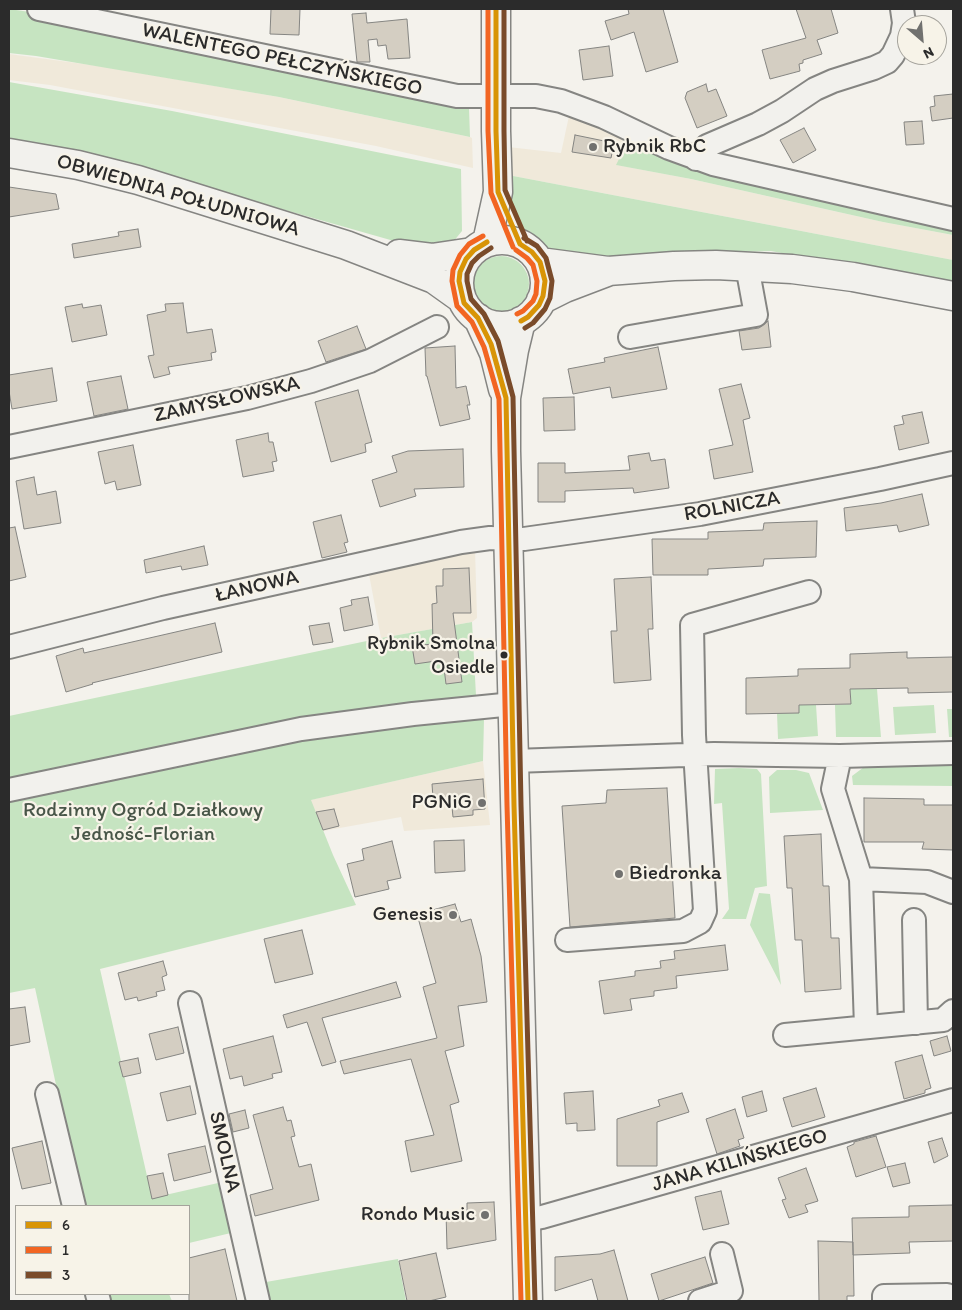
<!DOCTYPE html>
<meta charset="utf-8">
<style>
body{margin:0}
#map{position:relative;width:962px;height:1310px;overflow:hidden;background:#f4f2ec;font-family:Itim,sans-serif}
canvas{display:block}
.frame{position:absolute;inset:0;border:10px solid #2b2b2b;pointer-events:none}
.legend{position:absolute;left:15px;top:1205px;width:175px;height:90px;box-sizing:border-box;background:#f7f3e8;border:1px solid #a5a39c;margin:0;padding:6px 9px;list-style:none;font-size:15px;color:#2b2b2b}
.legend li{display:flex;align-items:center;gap:10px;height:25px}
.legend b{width:25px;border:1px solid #a5a39c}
.north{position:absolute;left:897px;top:15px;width:50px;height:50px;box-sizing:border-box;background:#f7f3e8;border:1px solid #a5a39c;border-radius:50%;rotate:153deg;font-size:14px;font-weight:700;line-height:20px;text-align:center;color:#2b2b2b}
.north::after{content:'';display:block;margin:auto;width:18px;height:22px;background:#71716f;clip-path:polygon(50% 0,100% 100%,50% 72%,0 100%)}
</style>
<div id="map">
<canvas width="962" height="1310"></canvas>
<div class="frame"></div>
<ul class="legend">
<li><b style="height:6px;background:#d89406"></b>6</li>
<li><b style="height:6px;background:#f26522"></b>1</li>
<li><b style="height:6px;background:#7a4b2a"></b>3</li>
</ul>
<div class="north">N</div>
</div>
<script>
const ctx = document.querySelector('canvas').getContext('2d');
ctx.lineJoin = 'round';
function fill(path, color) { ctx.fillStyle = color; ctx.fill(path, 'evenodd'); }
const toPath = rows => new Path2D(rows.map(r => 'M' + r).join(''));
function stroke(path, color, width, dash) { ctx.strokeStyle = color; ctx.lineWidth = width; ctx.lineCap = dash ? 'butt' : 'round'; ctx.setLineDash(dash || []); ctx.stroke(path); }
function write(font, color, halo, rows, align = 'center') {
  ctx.font = font + ' Itim,sans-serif'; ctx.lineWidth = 4.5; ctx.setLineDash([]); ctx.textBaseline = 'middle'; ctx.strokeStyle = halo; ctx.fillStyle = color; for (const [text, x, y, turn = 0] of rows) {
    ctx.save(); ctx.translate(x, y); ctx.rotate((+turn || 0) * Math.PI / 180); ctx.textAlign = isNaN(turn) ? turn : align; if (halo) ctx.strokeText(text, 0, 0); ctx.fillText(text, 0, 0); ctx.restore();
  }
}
fill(toPath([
 [9,54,99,66,279,97,470,137,472,138,473,168,376,146,50,85,9,80],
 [569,116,628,141,617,165,691,179,883,222,953,235,953,260,508,175,508,147,561,153],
 [475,549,477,618,472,622,381,638,368,569],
 [483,761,490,825,404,831,401,817,323,831,310,800]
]), '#f0e9da');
fill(toPath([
 [9,9,44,14,469,108,470,137,279,97,36,56,9,53],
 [9,82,172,111,461,169,462,231,453,242,430,246,401,243,102,158,9,146],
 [628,141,659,157,953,227,953,235,883,222,691,179,616,165],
 [508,175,953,260,953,285,771,251,665,254,598,264,549,257,524,237,511,204],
 '473 284a28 28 0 1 1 56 0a28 28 0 1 1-56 0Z',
 [472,622,477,714,484,719,483,761,311,800,333,855,356,905,100,969,152,1198,218,1183,235,1232,189,1243,189,1206,80,1206,63,1117,35,988,9,993,9,716,381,638],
 [850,689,877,689,881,737,836,737,835,705,851,704],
 [799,705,816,705,818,736,778,739,777,713],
 [934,705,936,733,895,735,893,707],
 [947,709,953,709,953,737,949,737],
 [953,765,953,786,853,785,852,776,864,767],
 [739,768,757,769,761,774,767,886,755,888,746,919,722,919,729,909,722,803,714,804,715,769],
 [777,770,796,770,809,773,823,810,770,813,769,777],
 [759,893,770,894,781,985,750,925],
 [249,1224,266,1282,398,1259,406,1301,263,1301],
 [103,1294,169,1294,172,1301,105,1301]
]), '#c6e4c1');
const building = toPath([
 [271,9,300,9,299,35,270,34,271,9],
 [628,9,663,9,678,62,646,72,634,32,611,40,605,21,629,14,628,9],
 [796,9,831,9,838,33,817,40,822,54,803,60,803,63,799,64,800,71,770,79,762,50,806,38,796,9],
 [366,13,367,23,407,19,410,58,388,59,386,45,378,46,377,39,368,40,370,62,357,62,352,14,366,13],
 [609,46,613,76,583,80,579,50,609,46],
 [706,84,708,92,716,89,727,116,697,128,685,98,687,92,706,84],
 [953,94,953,118,932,121,930,107,935,106,934,96,953,94],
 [922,121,924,144,906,145,904,122,922,121],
 [804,128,816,150,793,163,780,140,804,128],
 [575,135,614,143,611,158,572,152,575,135],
 [9,187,56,194,59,209,9,217,9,187],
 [138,229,141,247,74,258,72,244,119,236,118,232,138,229],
 [183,303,187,333,212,329,216,352,211,353,212,360,168,367,170,374,154,378,148,356,154,355,147,315,166,311,165,304,183,303],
 [82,304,83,308,101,305,107,335,72,342,65,307,82,304],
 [768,321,771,347,742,350,739,331,759,328,768,321],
 [357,326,366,349,326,362,318,341,357,326],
 [455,346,456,388,466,386,470,405,467,405,470,419,440,426,427,376,426,376,425,348,455,346],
 [658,347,667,389,612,398,610,387,573,394,568,369,605,362,604,358,658,347],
 [52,368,57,401,12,409,9,391,9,375,52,368],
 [121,376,128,409,94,416,87,382,121,376],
 [741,384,750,418,743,420,753,472,714,479,709,450,733,445,719,389,741,384],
 [358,390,372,442,365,444,366,452,331,462,315,402,358,390],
 [574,397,575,430,544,431,543,398,574,397],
 [922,412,929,443,899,450,894,426,904,424,902,416,922,412],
 [268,433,269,442,273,442,277,461,272,462,274,471,243,477,236,440,268,433],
 [133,445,141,485,117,490,115,481,105,484,98,452,133,445],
 [463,449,464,487,414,489,416,496,380,507,372,480,397,472,392,456,408,451,463,449],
 [649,453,651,461,665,459,669,488,634,493,633,488,565,491,565,502,538,502,538,463,565,463,565,473,630,470,628,456,649,453],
 [34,477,37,495,56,491,61,523,24,529,16,481,34,477],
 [922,494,929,525,899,532,897,525,846,531,844,508,881,503,922,494],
 [341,515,348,542,344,543,347,552,322,558,313,522,341,515],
 [817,521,816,557,764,559,763,566,708,569,708,575,653,575,652,539,708,539,708,532,763,530,764,523,817,521],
 [15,527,26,577,9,581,9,528,15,527],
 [204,546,208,565,182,570,181,566,146,573,144,560,204,546],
 [469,568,471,613,453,613,462,682,446,684,443,660,415,664,412,646,433,644,432,604,437,603,436,586,443,586,443,569,469,568],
 [651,577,653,629,648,629,651,680,614,683,611,631,617,631,614,579,651,577],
 [368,597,373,625,344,631,340,608,352,605,351,600,368,597],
 [215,623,222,652,92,683,93,684,66,692,56,656,83,648,84,653,215,623],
 [329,623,333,642,313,645,309,626,329,623],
 [907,652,907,658,953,657,953,692,908,693,908,688,850,689,851,704,799,705,799,713,746,714,746,678,798,676,798,669,850,668,850,654,907,652],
 [483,779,485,809,473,810,473,815,453,817,451,797,433,798,432,784,483,779],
 [667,788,675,918,570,927,562,806,606,803,607,790,667,788],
 [864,798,924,799,924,805,953,805,953,850,922,849,924,842,864,842,864,798],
 [334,809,339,826,323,830,316,812,334,809],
 [821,834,823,886,829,886,831,938,839,938,841,989,805,992,802,940,795,940,792,888,787,888,784,836,821,834],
 [464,840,465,871,435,873,434,841,464,840],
 [392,841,401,878,387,881,389,889,355,897,347,864,364,860,362,849,392,841],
 [455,904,461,922,471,919,481,956,487,1002,458,1006,464,1046,445,1051,459,1102,450,1105,462,1161,411,1172,405,1141,434,1135,411,1059,344,1074,340,1061,437,1038,423,987,436,983,417,914,455,904],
 [302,930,313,974,275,983,264,939,302,930],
 [725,945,728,970,676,976,677,988,654,991,654,996,630,999,632,1010,604,1014,599,981,635,976,635,971,661,968,660,961,675,959,674,951,725,945],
 [163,961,167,975,162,977,165,990,156,992,157,996,138,1001,137,997,125,1000,118,973,163,961],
 [396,982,401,997,322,1018,336,1062,322,1066,307,1022,287,1028,283,1015,396,982],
 [25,1007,30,1042,9,1046,9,1009,25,1007],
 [178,1027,184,1053,156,1060,149,1034,178,1027],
 [273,1036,282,1072,272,1074,273,1078,244,1086,242,1076,230,1079,223,1049,273,1036],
 [947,1036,951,1051,934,1056,930,1041,947,1036],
 [922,1055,931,1088,925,1090,925,1093,904,1099,895,1062,922,1055],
 [138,1058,141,1073,123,1077,119,1062,138,1058],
 [190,1086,196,1114,167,1121,160,1093,190,1086],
 [816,1088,825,1117,792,1127,783,1098,816,1088],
 [593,1091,595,1130,577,1131,577,1123,566,1124,564,1093,593,1091],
 [762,1091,767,1111,747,1117,742,1097,762,1091],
 [682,1093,689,1112,657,1122,657,1166,617,1166,617,1119,660,1106,658,1100,682,1093],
 [283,1107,287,1121,291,1120,295,1136,291,1137,299,1167,311,1164,319,1200,255,1216,250,1195,273,1189,253,1115,283,1107],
 [735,1109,744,1138,738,1140,740,1146,717,1154,706,1119,735,1109],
 [245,1110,249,1128,233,1132,229,1114,245,1110],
 [876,1136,886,1167,856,1177,847,1147,854,1144,854,1142,876,1136],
 [942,1138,948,1156,934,1163,928,1142,942,1138],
 [42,1141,51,1183,22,1189,12,1148,42,1141],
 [205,1146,211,1172,174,1181,168,1154,205,1146],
 [905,1163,910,1183,893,1187,887,1167,905,1163],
 [806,1168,818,1201,805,1205,808,1212,789,1218,782,1200,786,1199,778,1178,806,1168],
 [163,1173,168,1195,152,1199,147,1176,163,1173],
 [721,1191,729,1224,703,1230,695,1197,721,1191],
 [494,1202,496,1240,447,1249,446,1212,467,1212,467,1203,494,1202],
 [953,1205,953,1241,909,1242,910,1253,853,1255,852,1218,909,1217,909,1206,953,1205],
 [818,1241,853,1242,854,1296,847,1296,847,1301,819,1301,818,1241],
 [225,1249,237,1301,189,1301,189,1258,225,1249],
 [614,1250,628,1301,598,1301,592,1279,555,1291,555,1257,600,1254,614,1250],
 [436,1253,446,1297,429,1301,407,1301,399,1261,436,1253],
 [705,1257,713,1283,659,1301,651,1274,705,1257]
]);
fill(building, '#d4cec2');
stroke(building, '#858582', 1);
const minor = toPath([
 [39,9,457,96,536,96,561,101,604,117,669,148,713,164,953,219],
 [696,159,707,146,758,124,782,111,815,89,833,81,874,68,887,62,893,55,902,36,904,23,902,9],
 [630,337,756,315,747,266],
 [9,447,247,398,311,381,370,361,437,327],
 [9,647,163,608,461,542,490,538,524,539,700,514,880,479,953,463],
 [840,756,833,789,861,879,866,1027],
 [514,761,714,754,840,756,953,753],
 [9,790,301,729,413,714,513,704],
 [861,879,927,882,953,892],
 [914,920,916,1023],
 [567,940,683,931,700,922,705,911,694,735,692,625,809,592],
 [190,1003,258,1301],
 [785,1035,943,1020,953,1011],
 [47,1094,74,1206],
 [526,1220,542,1217,953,1100],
 [97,1294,99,1301],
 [700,1301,731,1291,722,1254],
 [884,1301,884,1296,947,1295,947,1301]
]);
const major = toPath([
 [9,153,78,165,138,180,346,245,434,279,462,299],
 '459 283a43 43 0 1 1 86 0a43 43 0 1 1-86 0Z',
 [487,242,498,192,496,131,496,9],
 [399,254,432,258,472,252],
 [540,262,608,271,674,266,716,265,792,269,853,277,953,296],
 [541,300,565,288,607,272],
 [478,318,494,353,503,389],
 [521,321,514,350,506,398,506,451,528,1301]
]);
stroke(minor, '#858582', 26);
stroke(major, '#858582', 31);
stroke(minor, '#f2f1ed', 22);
stroke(major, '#f2f1ed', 28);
stroke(toPath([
 [496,9,496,131,498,192,520,244],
 [487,242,474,250,466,259,460,272,459,281,464,303,478,318,491,344,506,398,514,805,528,1301],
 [520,244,532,252,540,262,545,281,543,296,539,305,528,317,521,321]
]), '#d89406', 5);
stroke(toPath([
 [488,9,488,131,491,193,513,247],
 [483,236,469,244,460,255,453,270,452,281,457,306,472,322,484,347,499,399,507,805,521,1301],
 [516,250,527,258,533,265,537,281,536,294,533,301,523,311,517,314]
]), '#f26522', 5);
stroke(toPath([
 [504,9,504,131,505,190,527,241],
 [524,238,537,246,546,258,552,281,550,298,545,309,533,323,525,328],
 [491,248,479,256,472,263,467,274,467,281,471,299,484,314,498,341,513,397,521,805,535,1301]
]), '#7a4b2a', 5);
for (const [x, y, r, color] of [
 [593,147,5,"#71716f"],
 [504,655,4.5,"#2b2b2b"],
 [482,803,5,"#71716f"],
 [619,874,5,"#71716f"],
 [453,915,5,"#71716f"],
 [485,1215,5,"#71716f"]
]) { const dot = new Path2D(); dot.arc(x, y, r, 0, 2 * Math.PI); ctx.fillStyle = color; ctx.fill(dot); stroke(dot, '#f7f3e8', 2); }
write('20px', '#2b2b2b', '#f7f3e8', [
 ["Rybnik Smolna",495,644],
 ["Osiedle",495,668]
], 'right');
write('21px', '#2b2b2b', '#f7f3e8', [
 ["WALENTEGO PEŁCZYŃSKIEGO",282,60,12],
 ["OBWIEDNIA POŁUDNIOWA",178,196,16],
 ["ZAMYSŁOWSKA",227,400,-13],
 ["ROLNICZA",732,507,-10],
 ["ŁANOWA",257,587,-13],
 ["SMOLNA",224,1152,77],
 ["JANA KILIŃSKIEGO",740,1161,-16]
]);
write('21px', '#2b2b2b', '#f7f3e8', [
 ["Rybnik RbC",603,147,"left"],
 ["PGNiG",472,803],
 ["Biedronka",629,874,"left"],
 ["Genesis",443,915],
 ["Rondo Music",475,1215]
], 'right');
write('21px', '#485648', '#f7f3e8', [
 ["Rodzinny Ogród Działkowy",143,811],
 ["Jedność-Florian",143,835]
]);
</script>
